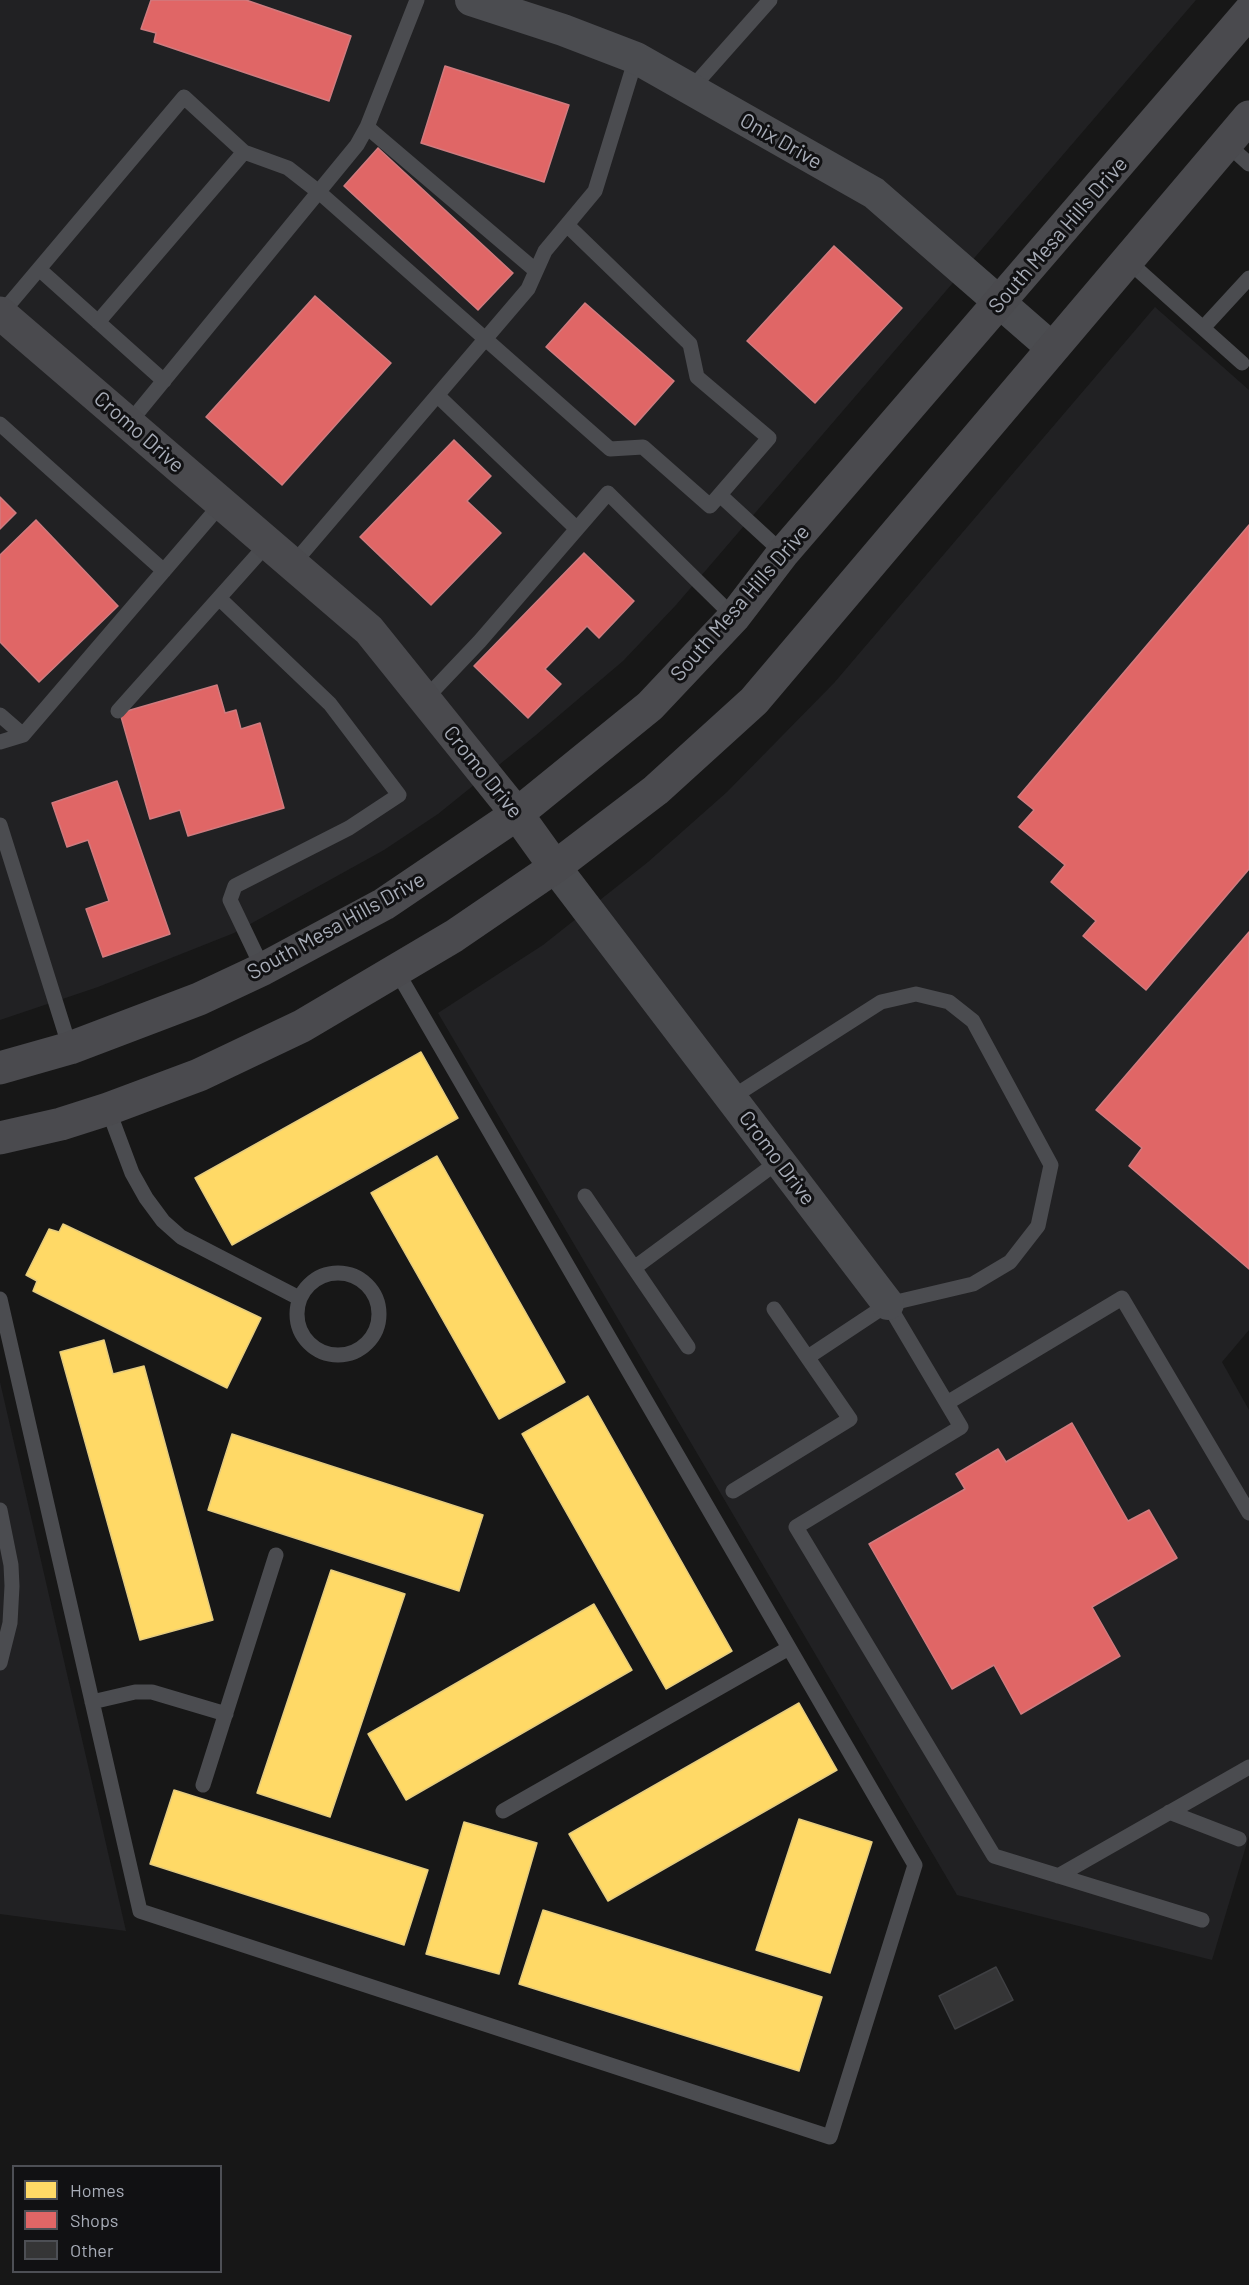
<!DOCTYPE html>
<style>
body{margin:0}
#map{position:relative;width:1249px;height:2285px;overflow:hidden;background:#171717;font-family:Barlow,sans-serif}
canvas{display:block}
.legend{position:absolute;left:12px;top:2165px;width:210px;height:108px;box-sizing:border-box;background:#111113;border:2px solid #4d4f55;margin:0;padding:8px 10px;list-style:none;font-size:18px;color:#a8adb8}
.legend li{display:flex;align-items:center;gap:12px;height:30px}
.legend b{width:30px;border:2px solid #4d4f55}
</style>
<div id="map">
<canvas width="1249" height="2285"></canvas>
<ul class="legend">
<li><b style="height:16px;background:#ffd966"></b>Homes</li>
<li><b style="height:16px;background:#e06666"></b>Shops</li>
<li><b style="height:16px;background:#353536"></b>Other</li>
</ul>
</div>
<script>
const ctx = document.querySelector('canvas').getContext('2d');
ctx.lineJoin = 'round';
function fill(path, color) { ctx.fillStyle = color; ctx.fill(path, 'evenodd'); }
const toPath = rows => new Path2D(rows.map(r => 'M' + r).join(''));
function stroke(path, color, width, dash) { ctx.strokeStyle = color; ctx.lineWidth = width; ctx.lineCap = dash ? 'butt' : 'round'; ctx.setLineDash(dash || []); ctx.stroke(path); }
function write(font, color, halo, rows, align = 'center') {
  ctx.font = font + ' Barlow,sans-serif'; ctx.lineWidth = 6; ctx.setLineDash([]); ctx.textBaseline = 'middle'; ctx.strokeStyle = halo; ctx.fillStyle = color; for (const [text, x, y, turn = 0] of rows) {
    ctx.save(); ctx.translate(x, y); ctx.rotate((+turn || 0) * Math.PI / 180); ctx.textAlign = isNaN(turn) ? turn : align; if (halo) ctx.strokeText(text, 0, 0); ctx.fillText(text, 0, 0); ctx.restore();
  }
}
fill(toPath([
 [0,0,1196,0,676,605,623,661,536,735,438,814,384,850,234,933,98,987,0,1020],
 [1155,307,1249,390,1249,1330,1222,1362,1249,1410,1249,1836,1212,1960,957,1895,438,1013,543,945,648,862,727,792,834,683],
 [0,1382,126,1931,0,1914]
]), '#212123');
const homes = toPath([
 [421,1052,458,1118,232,1245,195,1178,421,1052],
 [437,1156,565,1382,499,1419,371,1193,437,1156],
 [63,1224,261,1318,227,1388,33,1291,37,1281,26,1275,49,1229,59,1232,63,1224],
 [104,1340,113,1374,144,1366,213,1620,140,1640,60,1352,104,1340],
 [588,1396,732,1651,666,1689,522,1434,588,1396],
 [232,1434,483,1515,459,1591,208,1510,232,1434],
 [331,1570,405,1594,330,1817,257,1793,331,1570],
 [594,1604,632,1670,406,1800,368,1734,594,1604],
 [799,1703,837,1770,608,1901,569,1834,799,1703],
 [174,1790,428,1870,404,1945,150,1864,174,1790],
 [799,1819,872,1842,830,1973,756,1950,799,1819],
 [464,1822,537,1843,499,1974,426,1954,464,1822],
 [543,1910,822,1997,799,2071,519,1984,543,1910]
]);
fill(homes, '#ffd966');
stroke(homes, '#e5cc7f', 1.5);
const shops = toPath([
 [151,0,246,0,351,36,329,101,154,42,156,33,141,29,151,0],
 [445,66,569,105,544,182,421,143,445,66],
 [378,148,513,273,478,310,344,186,378,148],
 [834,246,902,308,815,403,747,341,834,246],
 [315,296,391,363,282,485,206,417,315,296],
 [585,303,674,381,635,425,546,347,585,303],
 [454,440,491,476,467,501,501,533,431,605,360,537,454,440],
 [0,497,16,513,0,529,0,497],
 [36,520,118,606,39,682,0,642,0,555,36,520],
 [1249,525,1249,869,1146,990,1083,936,1096,921,1051,882,1065,865,1019,827,1034,810,1018,797,1249,525],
 [584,553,634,601,599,638,587,626,545,669,561,684,528,718,474,666,584,553],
 [217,685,225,713,236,710,241,729,260,723,284,808,188,836,180,810,150,819,120,713,217,685],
 [117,781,170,934,103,957,86,909,109,901,88,840,67,847,52,803,117,781],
 [1249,932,1249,1269,1129,1166,1142,1148,1096,1110,1249,932],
 [1072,1423,1128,1521,1149,1510,1177,1558,1092,1607,1120,1656,1021,1714,994,1665,952,1689,869,1544,965,1489,956,1474,998,1449,1006,1462,1072,1423]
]);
fill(shops, '#e06666');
stroke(shops, '#cf7b7f', 1.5);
const building = toPath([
 [996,1967,1013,2000,955,2029,939,1996,996,1967]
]);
fill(building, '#353536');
stroke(building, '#3f4043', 1.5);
stroke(toPath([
 [691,89,770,0],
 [367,127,535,270],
 [1227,144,1249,164],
 [1127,260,1242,363],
 [39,269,164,381],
 [1,314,184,97,244,152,288,168,320,193,610,449,643,447,710,506,769,438,697,377,690,344,567,225],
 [98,322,244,152],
 [1203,328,1249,278],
 [438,396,577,529],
 [129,423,357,145,367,127,417,0],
 [0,424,164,571],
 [720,495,783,553],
 [293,564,528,289,545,251,595,191,636,58],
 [219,598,330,704,399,795,349,828,235,886,230,900,263,969],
 [425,699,480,641,608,493,734,617],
 [118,711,268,543],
 [0,715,23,735],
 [0,742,23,735,222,503],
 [0,825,70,1048],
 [731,1098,881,1002,916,994,949,1002,973,1021,1051,1165,1038,1226,1010,1262,973,1284,888,1304,808,1357],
 [108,1109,132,1173,146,1198,163,1221,181,1237,299,1298],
 [585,1196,688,1347],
 [634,1268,779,1161],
 '297 1314a41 41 0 1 1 82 0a41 41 0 1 1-82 0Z',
 [0,1299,140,1911,830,2137,915,1865,396,970],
 [888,1304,961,1427,796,1527,994,1856,1202,1920],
 [947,1403,1122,1298,1249,1513],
 [733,1491,850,1419,774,1309],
 [0,1510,11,1565,12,1586,10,1623,0,1663],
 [92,1702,135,1692,152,1692,226,1714],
 [203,1785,276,1555],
 [503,1811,789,1648],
 [1169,1812,1239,1839],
 [1058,1876,1249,1767]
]), '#4b4c50', 15);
stroke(toPath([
 [471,0,563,30,636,58,874,193,1052,348],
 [555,867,888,1304]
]), '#4b4c50', 32);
stroke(toPath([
 [0,313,369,630,517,814,555,867],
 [0,1068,70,1048,199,999,263,969,384,904,517,814,650,706,734,617,783,553,1249,12],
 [0,1138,61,1124,108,1109,199,1075,302,1026,454,936,555,867,656,790,754,701,1249,117]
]), '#4a4a4e', 33);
write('21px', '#a8adb8', '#111113', [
 ["Onix Drive",781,141,30],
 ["South Mesa Hills Drive",1058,235,-49],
 ["Cromo Drive",139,432,41],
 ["South Mesa Hills Drive",740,603,-49],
 ["Cromo Drive",483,772,51],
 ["South Mesa Hills Drive",336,926,-29],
 ["Cromo Drive",777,1158,53]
]);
</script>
